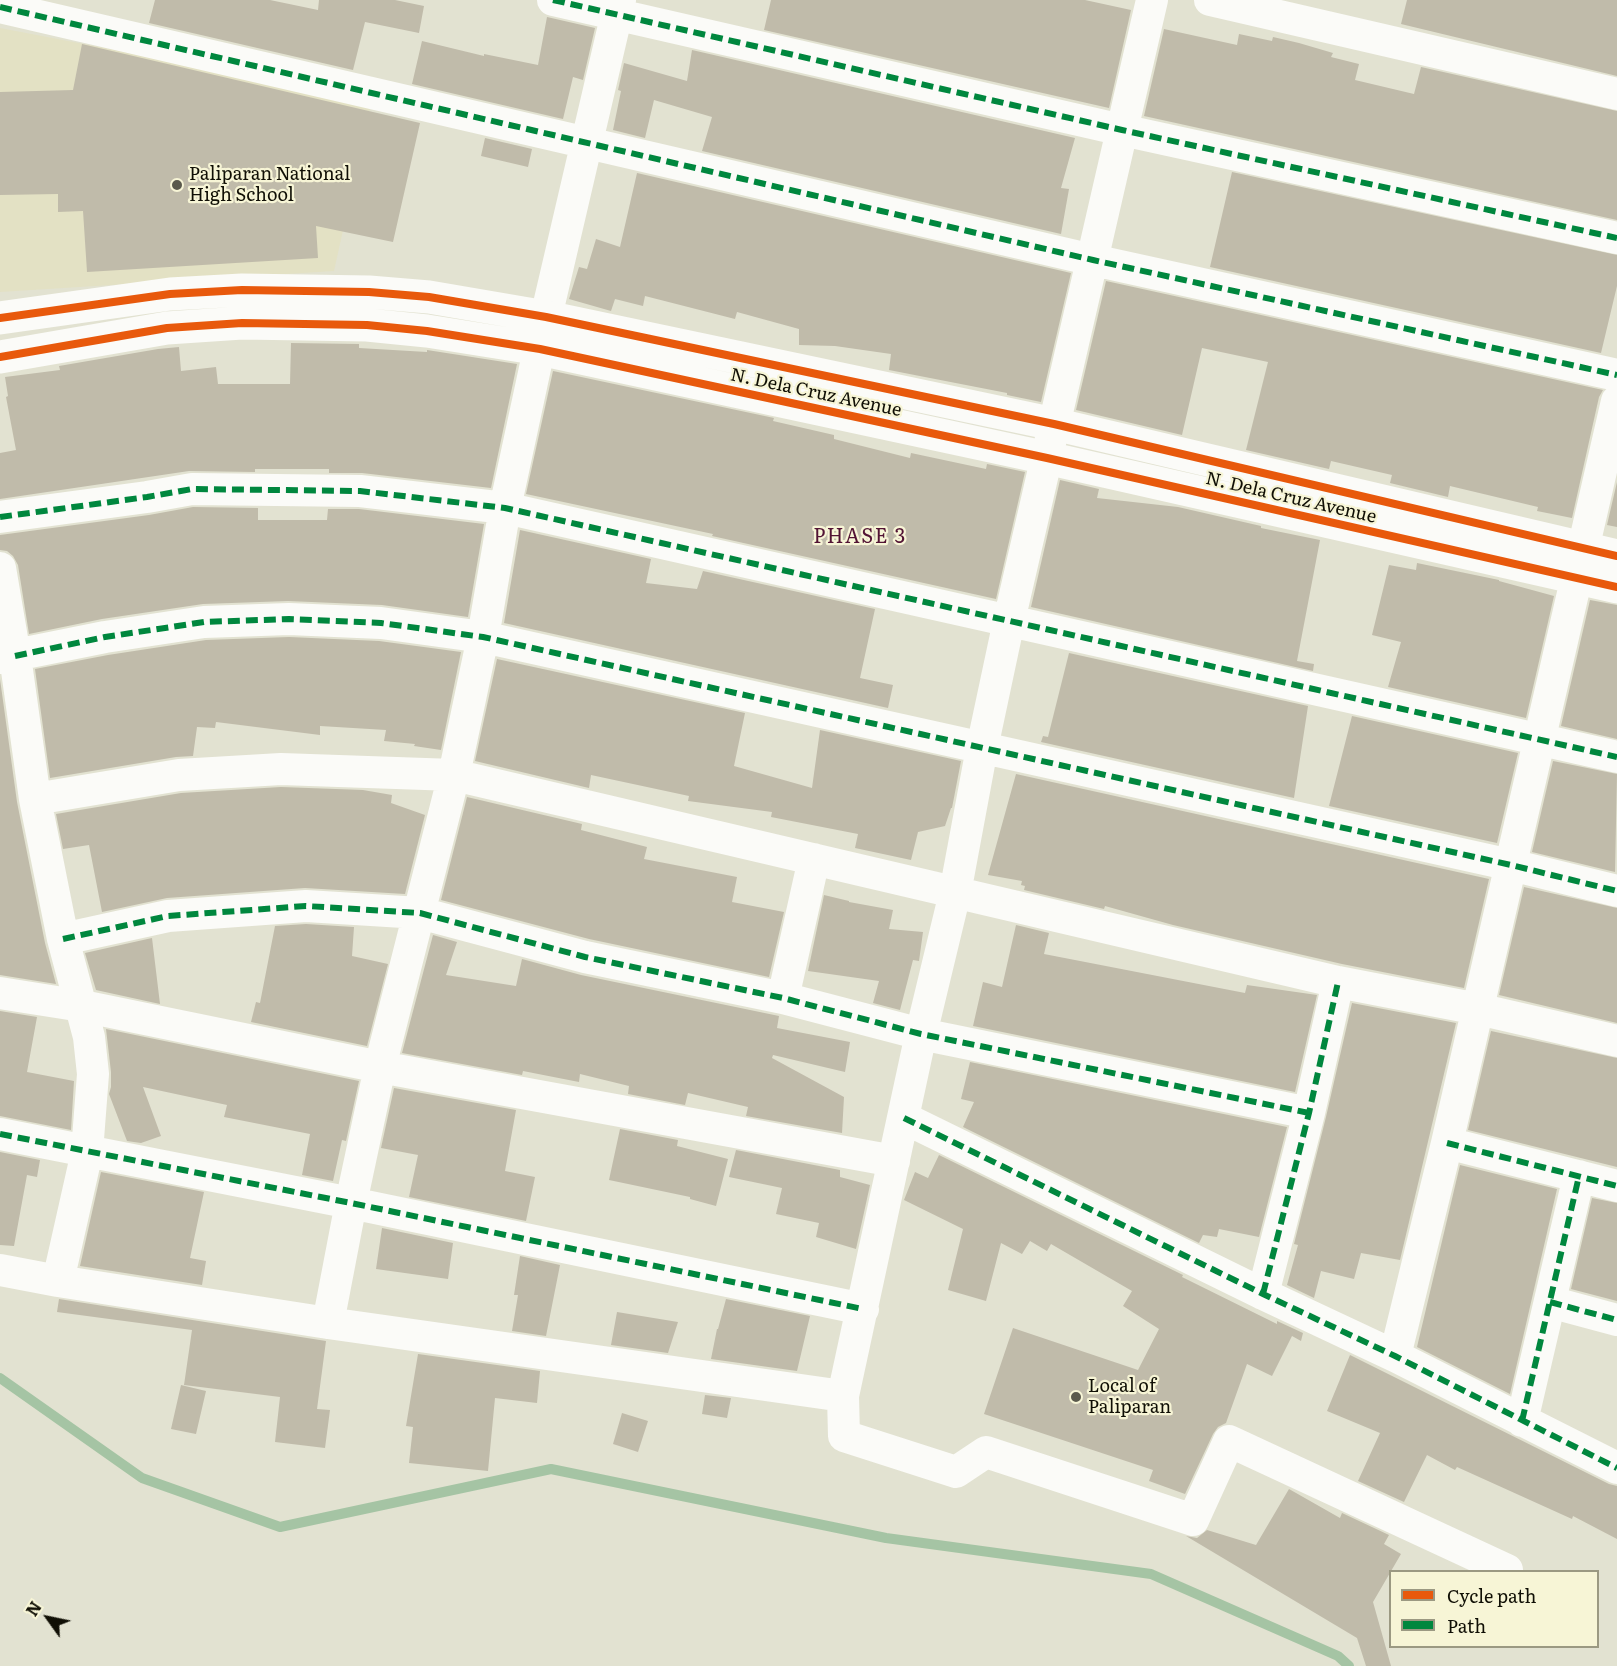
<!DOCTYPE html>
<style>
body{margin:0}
#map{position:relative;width:1617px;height:1666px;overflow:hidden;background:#e2e2d1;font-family:Literata,serif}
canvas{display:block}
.legend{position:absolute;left:1389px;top:1570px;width:210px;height:78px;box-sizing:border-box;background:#f7f5d6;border:2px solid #9b9982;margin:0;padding:8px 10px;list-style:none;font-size:18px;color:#100f05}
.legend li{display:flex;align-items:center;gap:12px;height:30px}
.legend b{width:30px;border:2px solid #9b9982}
.north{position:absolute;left:18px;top:1588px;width:60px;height:60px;-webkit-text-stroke:4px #f7f5d6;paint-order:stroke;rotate:303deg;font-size:16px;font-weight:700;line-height:24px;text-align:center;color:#100f05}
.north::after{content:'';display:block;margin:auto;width:21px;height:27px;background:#100f05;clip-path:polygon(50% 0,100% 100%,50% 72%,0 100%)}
</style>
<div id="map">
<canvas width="1617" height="1666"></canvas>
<ul class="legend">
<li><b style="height:8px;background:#e8590c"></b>Cycle path</li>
<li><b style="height:8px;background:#00873e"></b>Path</li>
</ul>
<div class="north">N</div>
</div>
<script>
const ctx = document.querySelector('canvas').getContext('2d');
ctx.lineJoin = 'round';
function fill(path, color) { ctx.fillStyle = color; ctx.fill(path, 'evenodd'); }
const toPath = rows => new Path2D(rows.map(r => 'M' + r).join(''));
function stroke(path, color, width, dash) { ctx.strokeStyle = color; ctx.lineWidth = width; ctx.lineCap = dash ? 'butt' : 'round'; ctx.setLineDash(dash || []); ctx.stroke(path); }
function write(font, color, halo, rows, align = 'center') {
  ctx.font = font + ' Literata,serif'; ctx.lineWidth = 4.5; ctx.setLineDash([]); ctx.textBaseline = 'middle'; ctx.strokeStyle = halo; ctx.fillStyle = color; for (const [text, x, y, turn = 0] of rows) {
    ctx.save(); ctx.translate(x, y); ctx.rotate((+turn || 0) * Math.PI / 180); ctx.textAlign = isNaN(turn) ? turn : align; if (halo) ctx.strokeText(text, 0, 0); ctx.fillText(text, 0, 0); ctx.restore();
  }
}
fill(toPath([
 [0,28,372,99,334,271,0,292]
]), '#e3e1c4');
stroke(toPath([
 [0,1378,142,1478,280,1527,551,1469,886,1538,1151,1574,1338,1656,1349,1666]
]), '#a5c4a4', 10);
fill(toPath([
 [155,0,270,0,318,10,319,0,395,0,424,6,419,33,365,22,353,70,149,23],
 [771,0,1085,0,1131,10,1109,108,764,30],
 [1407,0,1617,0,1617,76,1401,24],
 [547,17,595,28,583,80,573,77,563,119,412,84,422,41,484,56,484,54,538,65],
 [1164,29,1237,45,1239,34,1272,41,1273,37,1299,43,1333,53,1331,57,1359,64,1355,80,1414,94,1421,67,1617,111,1617,220,1144,116],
 [82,44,420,123,393,242,316,226,318,258,87,272,83,211,58,212,58,194,0,195,0,92,73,90],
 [692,50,1075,138,1061,188,1069,189,1061,234,702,151,712,117,654,100,645,138,613,130,621,91,618,90,624,63,687,81],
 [485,138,532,149,528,167,481,156],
 [1232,172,1617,255,1617,286,1601,353,1210,267],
 [637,173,1071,273,1041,402,1007,395,1007,393,889,370,891,354,835,346,799,345,799,329,737,312,735,319,645,296,643,306,615,299,611,311,569,299,579,267,587,269,596,239,620,247],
 [1106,281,1603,390,1599,397,1572,518,1537,511,1538,507,1450,486,1448,497,1390,483,1392,475,1331,461,1329,469,1246,450,1268,362,1202,348,1182,435,1076,410],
 [291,343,359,344,359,348,427,352,427,350,517,364,491,488,362,473,329,473,329,469,255,469,255,472,189,471,0,499,0,453,16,450,6,397,8,396,5,377,60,370,59,366,158,349,179,347,181,371,216,367,218,384,290,384],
 [553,371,774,418,773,421,834,435,834,439,910,458,911,453,986,469,987,464,1025,472,996,599,712,536,713,534,526,494],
 [1060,480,1099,489,1097,498,1178,507,1261,526,1261,528,1320,540,1297,661,1314,664,1313,671,1031,607],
 [1617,482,1617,527,1607,525],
 [193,507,258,508,258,520,327,520,328,509,359,509,484,524,468,617,382,605,288,601,203,604,102,619,29,634,18,565,13,556,7,551,0,550,0,535,149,515],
 [520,530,651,559,646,583,697,589,703,571,875,609,860,678,893,685,888,708,504,623],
 [1417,563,1499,580,1499,581,1554,596,1526,718,1388,687,1401,642,1372,635,1389,565,1416,570],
 [1590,600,1617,605,1617,739,1561,726],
 [289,637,379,641,461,652,441,750,414,746,415,744,384,741,386,730,320,726,320,735,216,722,215,728,197,727,193,756,176,757,50,778,35,669,108,655,206,640],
 [1069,653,1308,706,1294,798,1041,742,1043,736,1048,737],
 [497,659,745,713,734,766,812,788,820,730,961,761,952,808,951,808,945,826,918,832,911,860,855,848,858,834,771,817,772,812,688,801,689,796,591,775,589,788,475,761],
 [0,679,17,802,45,943,56,984,0,975],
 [1352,716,1518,753,1497,843,1329,806],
 [1553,761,1617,774,1615,872,1532,852],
 [1016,774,1489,879,1464,988,1342,964,1173,925,1105,906,1104,909,1024,890,1025,886,1021,885,1022,881,988,875],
 [281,787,363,790,392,795,391,803,425,815,405,894,305,888,167,898,102,912,89,845,63,849,56,814,181,793],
 [467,797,582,824,581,830,647,847,644,859,737,877,732,902,784,912,769,977,589,939,441,900],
 [1524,887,1617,908,1617,1023,1499,995],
 [824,895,849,901,849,902,893,910,889,929,923,932,919,961,913,960,900,1010,873,1003,879,981,808,971],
 [306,924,354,927,352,956,388,964,367,1046,251,1022,256,1002,260,1003,275,926],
 [1016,925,1049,933,1044,954,1245,993,1247,985,1317,995,1295,1092,973,1026,983,982,1002,987],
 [433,935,457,942,446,975,516,986,522,959,581,975,779,1016,777,1028,850,1042,845,1072,773,1055,772,1058,844,1097,842,1133,746,1116,748,1107,688,1093,685,1105,628,1094,629,1086,580,1074,579,1082,523,1071,522,1075,402,1053],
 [152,938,160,1004,96,990,85,953],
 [1352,1003,1456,1023,1400,1260,1361,1253,1354,1279,1321,1271,1314,1298,1287,1285,1298,1245,1294,1244,1326,1117],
 [0,1011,37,1017,27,1072,74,1081,71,1130,0,1116],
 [106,1029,359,1081,346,1141,342,1140,333,1181,302,1175,310,1134,224,1117,227,1105,143,1087,161,1136,141,1143,127,1141,109,1094,111,1087,111,1072],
 [1491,1031,1617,1058,1617,1167,1468,1130],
 [970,1062,1287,1127,1259,1237,1219,1229,1217,1237,1203,1235,1199,1243,963,1127,974,1102,961,1099],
 [394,1088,516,1110,505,1171,535,1177,526,1221,409,1197,418,1155,381,1148],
 [620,1129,678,1140,677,1146,728,1159,716,1206,690,1199,690,1197,609,1180],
 [736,1150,840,1170,840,1177,870,1185,856,1249,816,1237,819,1223,776,1214,782,1188,729,1177],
 [0,1152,40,1160,37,1177,27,1175,14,1246,0,1245],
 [939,1155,1183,1275,1182,1277,1277,1324,1277,1321,1303,1333,1301,1341,1292,1336,1272,1376,1247,1364,1226,1423,1218,1427,1213,1434,1185,1494,1149,1481,1153,1470,984,1414,1013,1328,1138,1370,1159,1329,1123,1306,1132,1291,1051,1244,1047,1251,1030,1241,1022,1254,1001,1243,986,1301,948,1290,963,1229,904,1200,915,1172,928,1178],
 [1460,1165,1557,1189,1510,1394,1417,1347],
 [101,1172,204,1192,190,1258,206,1261,202,1285,80,1266],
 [1592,1198,1617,1203,1617,1301,1571,1289],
 [382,1228,453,1243,448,1279,376,1269],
 [520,1256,560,1265,546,1336,512,1331,518,1295,514,1295],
 [59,1299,326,1341,317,1409,330,1410,325,1448,275,1442,280,1397,184,1385,192,1330,57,1312],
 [726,1299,810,1316,797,1371,711,1359,717,1329,718,1329],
 [617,1312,678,1322,668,1353,611,1345],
 [418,1354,540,1371,537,1403,495,1398,488,1471,409,1463,413,1427,406,1426],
 [1350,1355,1609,1484,1617,1486,1617,1539,1573,1516,1572,1519,1457,1467,1455,1470,1427,1455,1404,1502,1358,1481,1380,1433,1327,1411],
 [181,1385,206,1391,196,1434,171,1429],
 [705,1395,731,1398,727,1418,702,1414],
 [622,1413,648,1421,638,1452,613,1444],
 [1289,1489,1340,1518,1342,1513,1389,1535,1384,1544,1401,1554,1373,1602,1391,1666,1366,1666,1357,1638,1186,1536,1197,1538,1207,1530,1256,1545]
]), '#c0bbaa');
stroke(toPath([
 [553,0,1122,130,1617,238],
 [1152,0,1009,621,982,748,955,893,921,1034,843,1396,844,1436,956,1472,986,1452,1193,1520,1229,1441,1507,1570],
 [1210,0,1617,94],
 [0,7,1093,260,1617,375],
 [0,517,147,497,192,489,360,491,505,508,1617,757],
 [0,568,15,656,35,799,63,939,89,1037,93,1074,87,1152,58,1281],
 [0,658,105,637,204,622,289,619,381,623,483,637,1511,865,1617,891],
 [35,799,179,775,281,769,454,775,1338,982,1478,1009,1617,1041],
 [63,939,168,916,306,906,420,913,585,957,783,998,921,1034,1309,1113],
 [0,993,82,1006,380,1067,894,1161],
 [783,998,814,859],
 [904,1118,1263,1294,1395,1356,1617,1468],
 [0,1134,351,1203,863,1309],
 [1447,1143,1617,1186],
 [0,1270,58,1281,328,1323,843,1396],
 [1263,1294,1309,1113,1338,982],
 [1550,1302,1617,1320],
 [328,1323,351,1203,380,1067,454,775,483,637,505,508,546,317,620,0],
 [1395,1356,1447,1143,1617,401],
 [1522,1421,1579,1176]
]), '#fbfbf8', 32);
stroke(toPath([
 [0,318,170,294,242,290,369,292,429,297,546,317,1054,424,1617,556],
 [0,357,167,328,242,323,367,325,427,331,540,349,1047,458,1617,587]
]), '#fbfbf8', 33);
stroke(toPath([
 [553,0,1122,130,1617,238],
 [0,7,1093,260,1617,375],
 [0,517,147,497,192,489,360,491,505,508,1617,757],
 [15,656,105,637,204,622,289,619,381,623,483,637,1511,865,1617,891],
 [63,939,168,916,306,906,420,913,585,957,783,998,921,1034,1309,1113],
 [904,1118,1263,1294,1395,1356,1617,1468],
 [0,1134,351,1203,863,1309],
 [1447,1143,1617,1186],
 [1263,1294,1309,1113,1338,982],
 [1550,1302,1617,1320],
 [1522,1421,1579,1176]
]), '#00873e', 6, [12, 6]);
stroke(toPath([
 [0,318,170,294,242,290,369,292,429,297,546,317,1054,424,1617,556],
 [0,357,167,328,242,323,367,325,427,331,540,349,1047,458,1617,587]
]), '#e8590c', 8);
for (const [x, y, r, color] of [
 [177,185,6,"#5a594c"],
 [1076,1397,6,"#5a594c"]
]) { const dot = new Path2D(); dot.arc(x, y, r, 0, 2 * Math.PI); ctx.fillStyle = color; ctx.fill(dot); stroke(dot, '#f7f5d6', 2); }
write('18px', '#100f05', '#f7f5d6', [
 ["Paliparan National",189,175],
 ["High School",189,196],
 ["Local of",1088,1387],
 ["Paliparan",1088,1408]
], 'left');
write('18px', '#100f05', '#f7f5d6', [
 ["N. Dela Cruz Avenue",816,393,12],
 ["N. Dela Cruz Avenue",1291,498,13]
]);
ctx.letterSpacing = '1.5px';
write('20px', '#521334', '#f7f5d6', [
 ["PHASE 3",860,537]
]);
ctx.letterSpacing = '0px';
</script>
